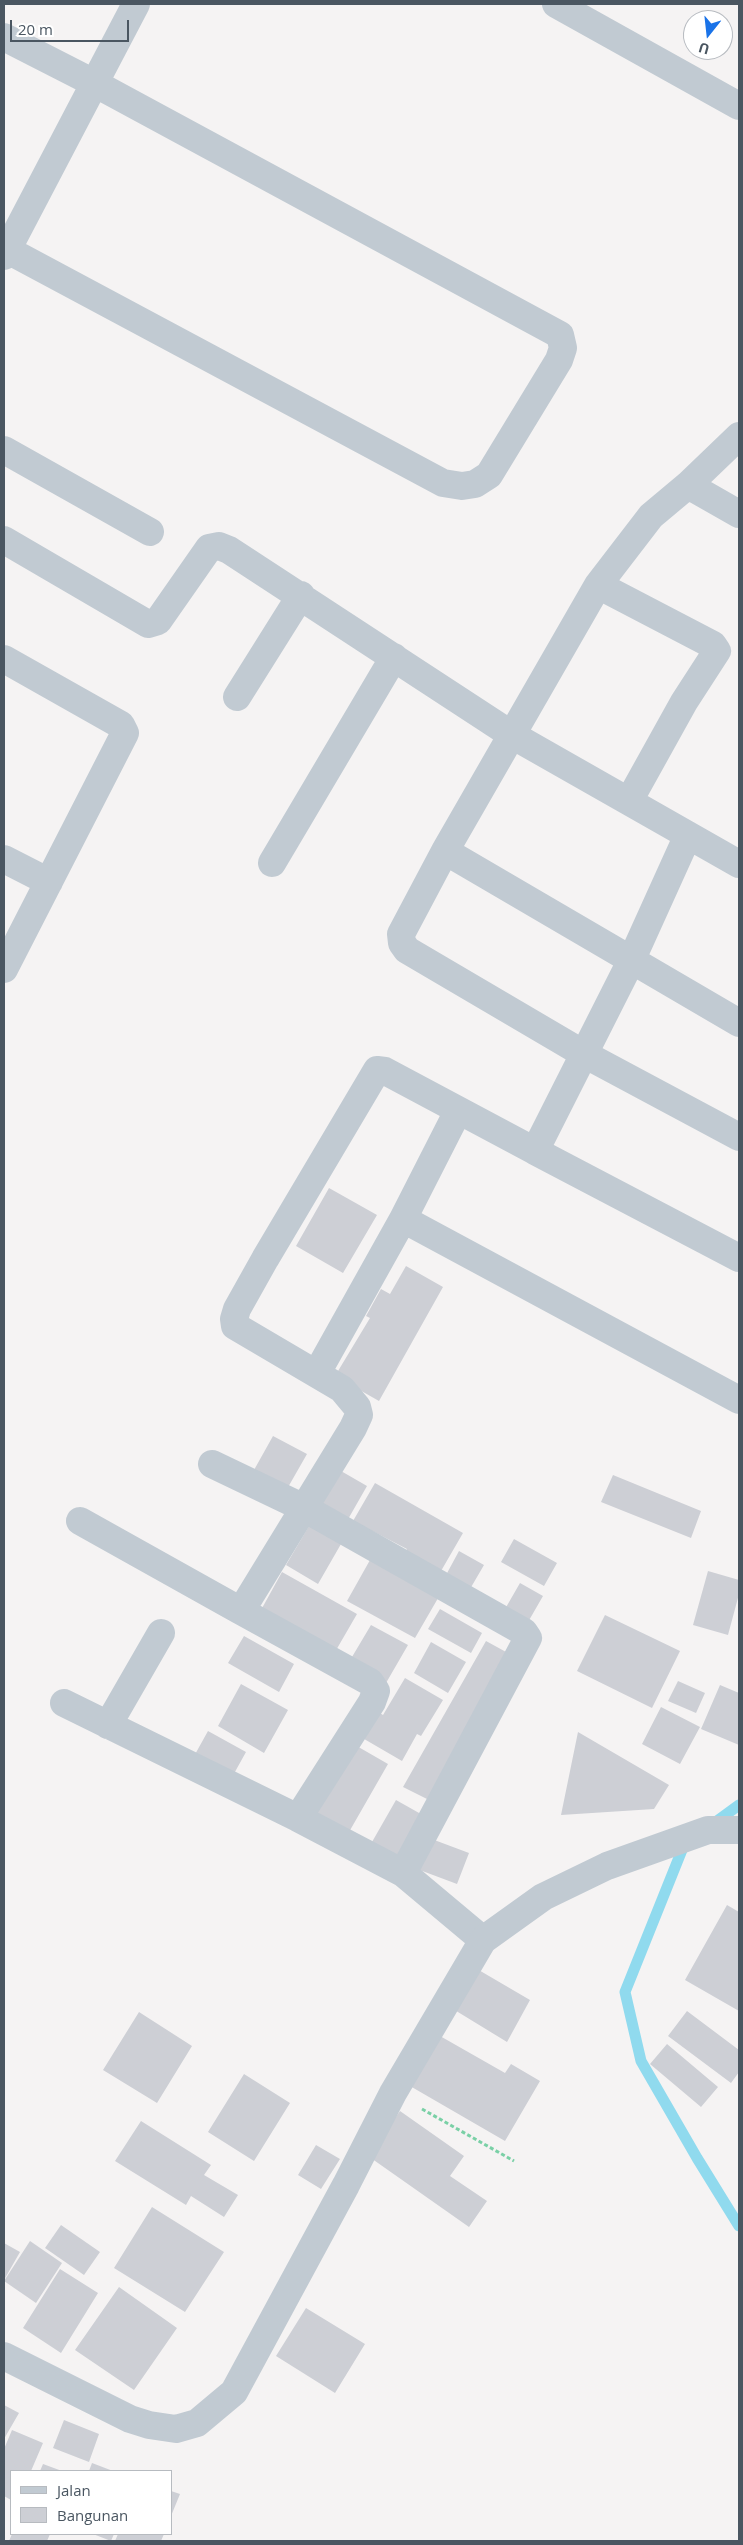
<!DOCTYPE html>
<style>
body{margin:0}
#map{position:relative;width:743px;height:2545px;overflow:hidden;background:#f5f3f3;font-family:"Open Sans",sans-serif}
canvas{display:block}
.frame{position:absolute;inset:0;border:5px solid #4a5661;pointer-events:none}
.legend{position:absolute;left:10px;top:2470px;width:162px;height:65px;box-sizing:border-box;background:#fff;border:1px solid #b7bbc0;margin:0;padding:6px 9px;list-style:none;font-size:15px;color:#4a5661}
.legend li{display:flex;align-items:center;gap:10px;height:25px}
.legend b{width:25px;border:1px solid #b7bbc0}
.north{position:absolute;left:683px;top:10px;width:50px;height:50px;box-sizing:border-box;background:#fff;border:1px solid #b7bbc0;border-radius:50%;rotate:196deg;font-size:14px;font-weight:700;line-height:20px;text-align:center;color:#4a5661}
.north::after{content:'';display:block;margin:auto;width:18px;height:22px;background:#1a73e8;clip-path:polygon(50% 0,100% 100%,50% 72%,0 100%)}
.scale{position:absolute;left:10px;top:20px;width:119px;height:22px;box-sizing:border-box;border:2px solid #4a5661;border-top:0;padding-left:6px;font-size:15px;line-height:18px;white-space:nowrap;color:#4a5661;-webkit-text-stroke:4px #fff;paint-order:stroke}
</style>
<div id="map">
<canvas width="743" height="2545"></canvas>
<div class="frame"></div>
<ul class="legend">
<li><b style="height:6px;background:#c1cad2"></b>Jalan</li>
<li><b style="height:14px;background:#cdcfd5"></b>Bangunan</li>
</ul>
<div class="north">U</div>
<div class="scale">20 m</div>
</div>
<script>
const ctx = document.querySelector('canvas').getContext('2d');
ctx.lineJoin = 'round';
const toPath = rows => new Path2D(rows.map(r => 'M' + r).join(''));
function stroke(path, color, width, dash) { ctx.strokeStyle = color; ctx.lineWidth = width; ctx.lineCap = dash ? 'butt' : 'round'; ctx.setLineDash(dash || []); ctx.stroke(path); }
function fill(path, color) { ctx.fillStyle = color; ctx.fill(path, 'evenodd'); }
stroke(toPath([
 [713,1824,739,1805],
 [688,1842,684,1845,625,1992,641,2061,697,2158,739,2226]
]), '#90daee', 11);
fill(toPath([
 [329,1188,377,1215,343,1273,296,1246],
 [406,1266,443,1287,379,1401,335,1376,370,1318,366,1316,381,1289,390,1294],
 [273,1436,307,1454,287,1489,254,1470],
 [341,1471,367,1486,347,1521,320,1506],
 [613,1475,701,1511,691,1538,601,1502],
 [375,1483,463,1533,441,1571,406,1551,407,1549,353,1521],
 [309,1526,341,1544,318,1584,286,1565],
 [514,1539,557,1563,544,1586,501,1562],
 [459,1551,484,1565,470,1589,446,1575],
 [370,1560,441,1593,415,1638,347,1601],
 [708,1571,739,1580,739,1594,728,1635,693,1625],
 [282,1572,357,1614,335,1652,261,1610],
 [520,1583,543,1596,524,1629,501,1616],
 [440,1609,482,1633,471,1653,428,1629],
 [605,1615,680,1651,652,1708,577,1671],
 [371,1625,408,1645,386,1683,349,1662],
 [244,1636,294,1664,279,1692,228,1663],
 [486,1641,517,1658,435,1803,403,1787],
 [431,1642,466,1662,448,1693,414,1673],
 [405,1678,443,1700,421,1736,417,1734,402,1761,359,1736,374,1709,383,1715],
 [678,1681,705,1693,696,1713,668,1701],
 [241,1684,288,1710,264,1753,218,1726],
 [720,1685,739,1693,739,1745,701,1729],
 [661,1707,700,1727,680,1764,642,1744],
 [208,1731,246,1752,231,1779,193,1758],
 [578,1732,669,1785,654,1809,561,1815],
 [355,1745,388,1764,349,1832,312,1811],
 [396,1800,428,1818,405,1860,372,1842],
 [429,1838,469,1853,457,1884,417,1869],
 [727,1905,739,1912,739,2011,685,1980],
 [477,1969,530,2000,507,2042,453,2009],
 [687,2011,739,2050,739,2072,731,2083,668,2036],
 [139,2012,192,2046,157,2103,103,2070],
 [440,2036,505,2073,511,2064,540,2081,505,2141,410,2086],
 [667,2044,718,2087,701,2107,650,2064],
 [244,2074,290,2103,254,2161,208,2132],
 [400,2111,464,2156,450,2176,487,2201,469,2227,368,2156],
 [141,2121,211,2165,204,2175,238,2195,224,2217,191,2196,186,2205,115,2161],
 [316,2145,340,2159,321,2189,298,2175],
 [152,2207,224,2252,185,2312,114,2268],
 [61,2225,100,2252,84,2275,45,2248],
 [30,2241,62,2263,36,2303,4,2281],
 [4,2243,20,2252,4,2280],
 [60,2269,98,2293,61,2353,23,2328],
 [119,2287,177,2328,134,2390,75,2350],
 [306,2308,365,2344,335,2393,276,2356],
 [4,2405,19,2413,4,2439],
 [64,2420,99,2434,89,2462,53,2448],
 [12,2430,43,2443,31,2471,11,2471,11,2500,4,2496,4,2449],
 [92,2463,113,2471,89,2471],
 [43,2464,62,2471,40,2471],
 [171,2491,180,2494,171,2516],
 [12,2534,50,2534,47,2541,9,2541],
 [93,2534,114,2534,111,2541],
 [118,2534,164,2534,161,2541,115,2541]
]), '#cdcfd5');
stroke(toPath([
 [422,2109,514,2161]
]), '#7ad0a6', 3, [4, 2.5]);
stroke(toPath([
 [556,4,739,106],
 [4,37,94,83,560,335,563,348,559,360,489,475,475,484,462,486,443,483,4,248],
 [4,256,136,4],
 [739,436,688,485,651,516,598,585,445,851,401,934,402,943,407,950,584,1054,739,1137],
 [4,450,150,532],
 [688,485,739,514],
 [4,540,148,624,158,621,209,548,219,546,229,550,512,735,739,864],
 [598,585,713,645,717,651,684,702,629,801],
 [4,659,121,725,125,733,4,969],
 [237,697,301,595],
 [445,851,739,1023],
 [4,859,49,882],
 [272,863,394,657],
 [535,1151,739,1258],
 [403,1219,458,1111],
 [317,1373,403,1219,739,1400],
 [212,1464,304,1508,524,1632,528,1638,403,1873],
 [80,1521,241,1611],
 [64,1703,298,1818],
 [108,1725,161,1633],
 [483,1940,403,1873,298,1818,372,1702,376,1691,370,1682,241,1611,353,1428,359,1415,357,1407,342,1389,235,1326,234,1319,237,1309,265,1259,377,1070,385,1071,535,1151,631,961,688,835]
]), '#c1cad2', 28);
stroke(toPath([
 [4,2356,130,2419,149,2425,176,2429,197,2423,234,2392,346,2185,393,2093,483,1940,543,1897,607,1866,708,1830,739,1830]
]), '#c1cad2', 28);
</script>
